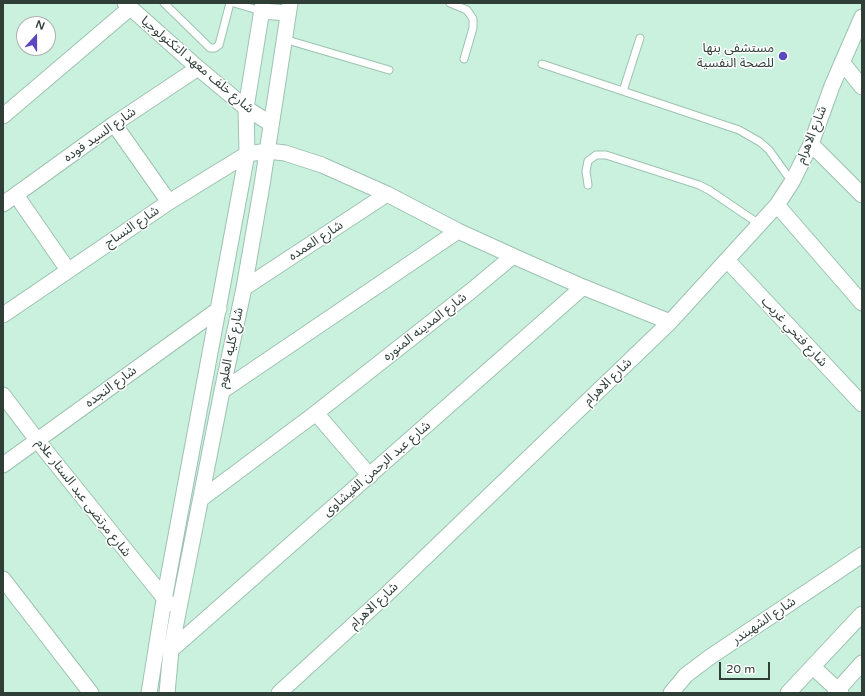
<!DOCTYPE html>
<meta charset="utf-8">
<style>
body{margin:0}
#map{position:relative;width:865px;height:696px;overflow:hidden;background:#caf0de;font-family:"Varela Round",sans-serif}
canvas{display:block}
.frame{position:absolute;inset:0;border:4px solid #2f3f38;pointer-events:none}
.north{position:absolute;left:16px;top:16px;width:40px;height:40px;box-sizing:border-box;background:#fff;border:1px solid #acb2af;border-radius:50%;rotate:21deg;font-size:11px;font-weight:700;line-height:16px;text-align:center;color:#2f3f38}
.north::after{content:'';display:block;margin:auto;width:14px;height:18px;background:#5a48c0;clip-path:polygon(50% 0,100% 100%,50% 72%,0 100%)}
.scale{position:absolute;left:719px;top:662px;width:51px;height:18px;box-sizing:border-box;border:2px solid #2f3f38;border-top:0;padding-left:5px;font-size:12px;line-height:14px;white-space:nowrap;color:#2f3f38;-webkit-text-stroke:3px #fff;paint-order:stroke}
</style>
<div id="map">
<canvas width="865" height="696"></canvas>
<div class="frame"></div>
<div class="north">N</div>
<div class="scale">20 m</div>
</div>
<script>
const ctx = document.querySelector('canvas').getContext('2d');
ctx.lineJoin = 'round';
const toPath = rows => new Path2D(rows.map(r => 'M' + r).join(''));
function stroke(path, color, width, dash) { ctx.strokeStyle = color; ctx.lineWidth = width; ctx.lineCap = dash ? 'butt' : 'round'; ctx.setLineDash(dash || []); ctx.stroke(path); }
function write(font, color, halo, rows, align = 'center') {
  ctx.font = font + ' "Varela Round","Noto Sans Arabic",sans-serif'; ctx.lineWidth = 3; ctx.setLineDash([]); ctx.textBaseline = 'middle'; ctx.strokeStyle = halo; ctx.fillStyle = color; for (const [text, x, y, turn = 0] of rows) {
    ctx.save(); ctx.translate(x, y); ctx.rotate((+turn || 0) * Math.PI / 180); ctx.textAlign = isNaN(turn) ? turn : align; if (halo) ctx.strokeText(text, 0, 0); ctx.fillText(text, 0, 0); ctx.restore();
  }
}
const lane = toPath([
 [164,3,210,48,215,48,219,45,230,3],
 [234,3,261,11],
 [450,3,467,10,473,19,473,28,464,59],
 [284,39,389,70],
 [542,64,739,130,760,142,769,150,792,182],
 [623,91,640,38],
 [588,185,586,171,588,161,596,155,606,155,699,185,709,190,759,224]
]);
const street = toPath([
 [125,3,198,68,246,108,271,124],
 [261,11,288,13],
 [842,62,862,87],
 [3,116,130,8],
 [114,124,169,202],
 [811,144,862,195],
 [16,195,68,270],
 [3,204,114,124,198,68],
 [777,205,862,303],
 [727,260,862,404],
 [244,288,387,194],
 [3,315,169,202,247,154,268,151,285,153,322,165,387,194,458,231,513,256],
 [222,391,458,231],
 [3,395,37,440,169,604],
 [316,413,370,476],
 [3,465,219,309],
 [201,499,316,413,471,291,513,256,583,287,670,322],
 [3,579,91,693],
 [171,650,583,287],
 [813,667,841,693],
 [149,693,164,600,247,154,246,108,263,3],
 [167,693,171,650,178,613,222,391,244,288,262,185,290,3],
 [279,693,386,595,670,322,777,205,792,182,811,144,832,86,862,17],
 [671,693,686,675,710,657,862,555],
 [788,693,862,614],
 [835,693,862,663]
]);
stroke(lane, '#9dc2b1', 9);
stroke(street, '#9dc2b1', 17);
stroke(lane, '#fff', 7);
stroke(street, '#fff', 15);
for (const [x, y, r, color] of [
 [783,56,5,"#5a48c0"]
]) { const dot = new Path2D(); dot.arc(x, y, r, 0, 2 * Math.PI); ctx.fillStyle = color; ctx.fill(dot); stroke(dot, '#fff', 1.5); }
write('13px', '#2f3f38', '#fff', [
 ["مستشفى بنها",774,49],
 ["للصحة النفسية",774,64]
], 'right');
write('13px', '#2f3f38', '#fff', [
 ["شارع خلف معهد التكنولوجيا",197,65,40],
 ["شارع السيد فوده",100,135,-35],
 ["شارع الاهرام",812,135,-68],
 ["شارع النساج",132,227,-34],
 ["شارع العمده",316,241,-33],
 ["شارع المدينه المنوره",425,327,-38],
 ["شارع فتحي غريب",794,332,47],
 ["شارع كليه العلوم",231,348,-78],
 ["شارع الاهرام",608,382,-44],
 ["شارع النجده",111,387,-36],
 ["شارع عبد الرحمن الفيشاوى",377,469,-41],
 ["شارع مرتضى عبد الستار علام",83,498,52],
 ["شارع الاهرام",374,606,-43],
 ["شارع الشهبندر",764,621,-34]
]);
</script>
